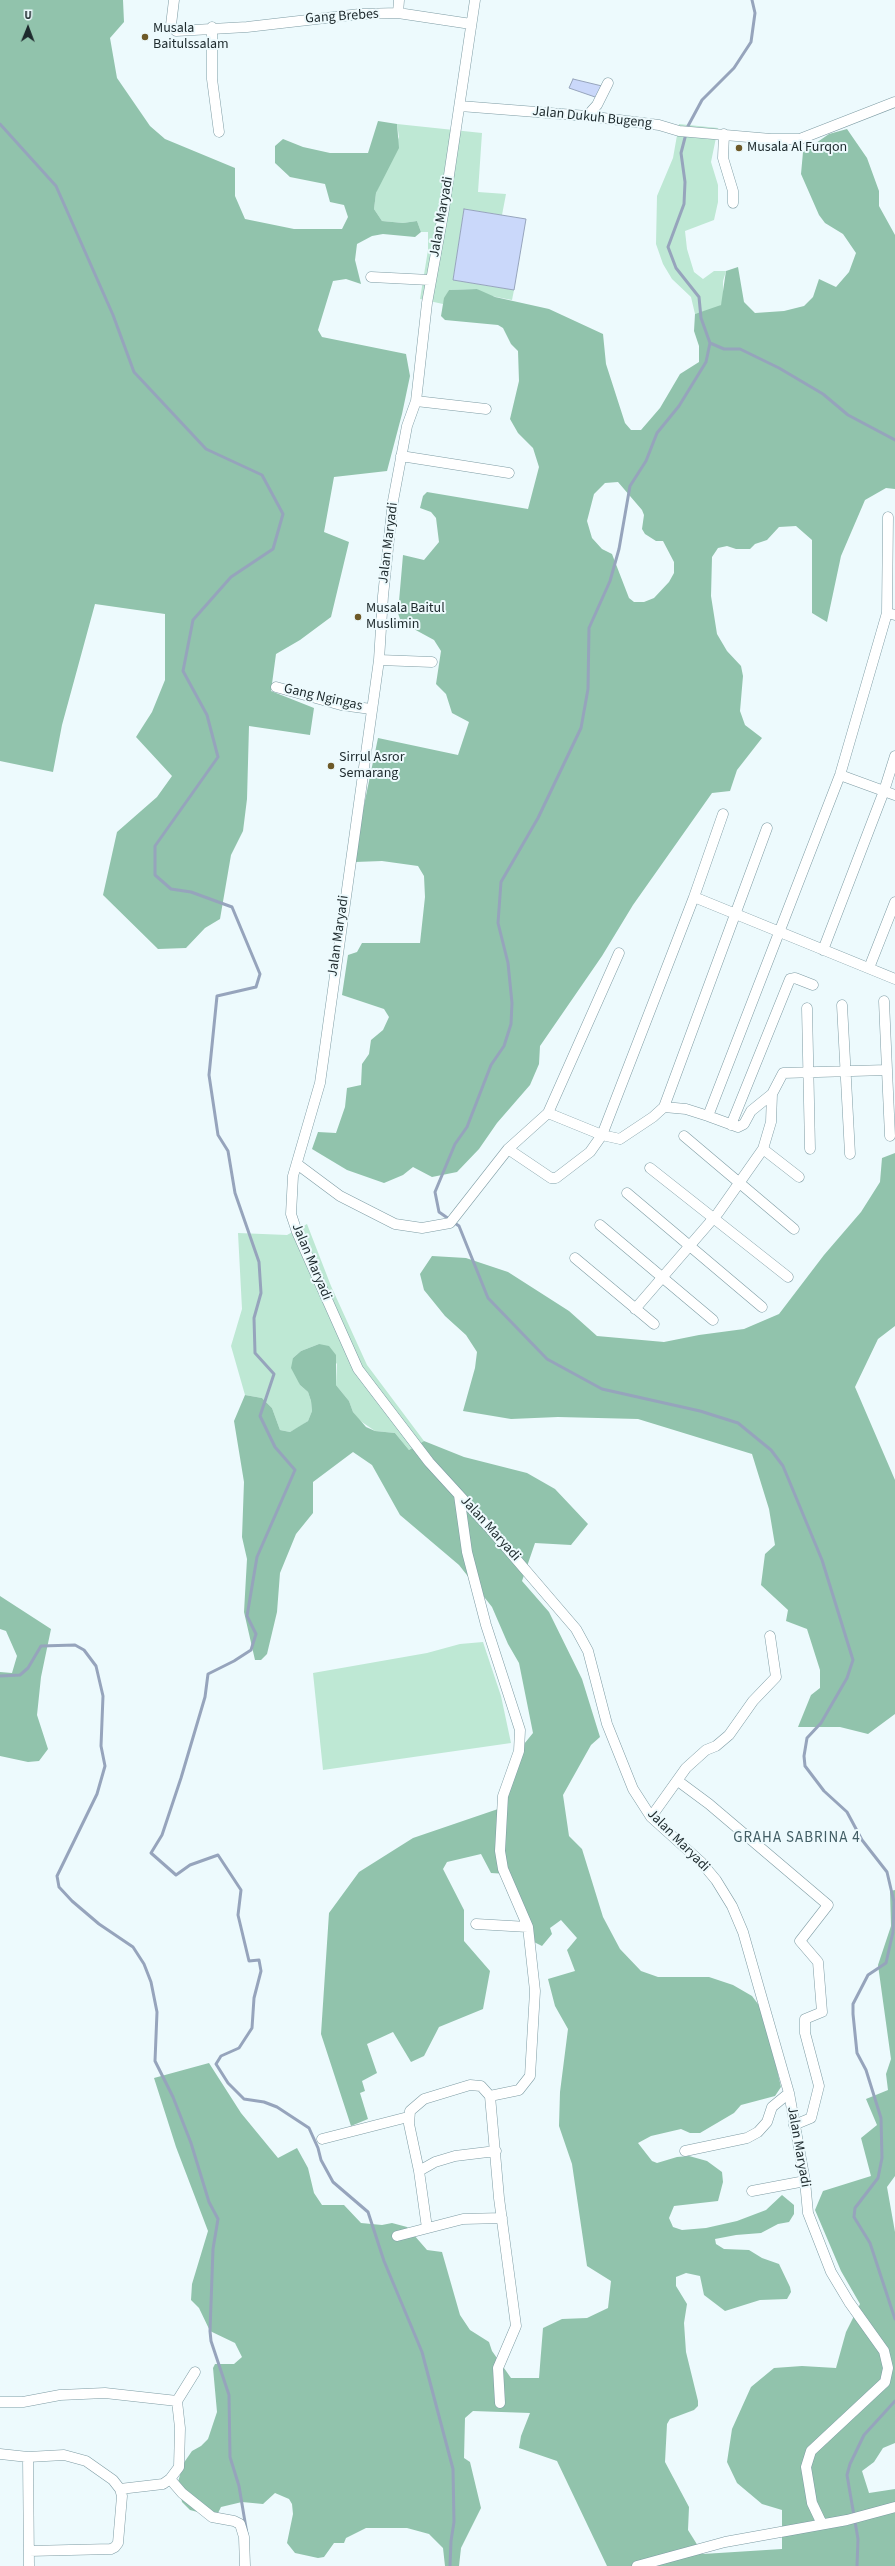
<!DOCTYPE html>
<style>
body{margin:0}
#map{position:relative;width:895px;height:2566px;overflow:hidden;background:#edfafd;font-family:"Source Sans 3",sans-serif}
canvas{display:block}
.north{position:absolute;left:8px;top:8px;width:40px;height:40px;-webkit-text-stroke:3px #edfafd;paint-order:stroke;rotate:1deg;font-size:11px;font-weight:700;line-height:16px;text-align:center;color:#1d292c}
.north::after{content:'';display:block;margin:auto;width:14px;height:18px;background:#1d292c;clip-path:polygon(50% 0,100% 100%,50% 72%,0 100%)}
</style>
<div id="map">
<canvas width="895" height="2566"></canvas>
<div class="north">U</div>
</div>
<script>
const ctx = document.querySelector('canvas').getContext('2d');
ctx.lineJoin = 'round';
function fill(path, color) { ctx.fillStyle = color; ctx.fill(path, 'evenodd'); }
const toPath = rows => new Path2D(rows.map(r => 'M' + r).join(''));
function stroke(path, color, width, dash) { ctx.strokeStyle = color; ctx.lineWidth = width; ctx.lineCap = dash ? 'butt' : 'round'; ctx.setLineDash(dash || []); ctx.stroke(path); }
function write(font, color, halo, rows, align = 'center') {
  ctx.font = font + ' "Source Sans 3",sans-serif'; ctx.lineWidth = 4; ctx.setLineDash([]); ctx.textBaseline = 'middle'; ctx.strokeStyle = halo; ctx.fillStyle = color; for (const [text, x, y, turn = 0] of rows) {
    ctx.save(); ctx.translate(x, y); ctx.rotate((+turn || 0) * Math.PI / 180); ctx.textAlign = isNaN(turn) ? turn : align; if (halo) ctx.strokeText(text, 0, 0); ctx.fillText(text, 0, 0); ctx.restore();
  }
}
fill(toPath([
 [397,124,482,133,478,192,506,194,502,215,464,209,453,280,514,290,512,300,486,295,477,289,449,290,443,304,420,299,428,250,428,232,421,232,417,221,403,223,382,221,374,209,376,193,399,137],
 [679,124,718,128,711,162,718,185,718,202,714,220,685,231,687,249,694,272,703,279,714,271,726,271,723,281,723,301,721,305,717,308,695,314,691,297,672,279,663,264,656,244,657,196,673,158],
 [307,1224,331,1286,367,1365,424,1441,409,1450,395,1433,375,1431,359,1420,353,1412,349,1401,336,1385,337,1364,319,1344,301,1351,293,1358,300,1385,308,1392,311,1401,312,1411,308,1421,299,1427,290,1432,280,1430,272,1408,262,1398,245,1395,231,1346,242,1309,238,1233,287,1235],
 [483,1642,501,1696,511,1743,323,1770,313,1673,427,1653,460,1644]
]), '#bee8d4');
fill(toPath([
 [0,0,123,0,124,22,110,38,117,78,150,126,165,139,235,168,235,196,245,219,294,229,342,229,348,217,344,205,330,202,325,184,290,177,275,163,275,146,283,139,303,147,330,153,368,153,378,121,397,124,399,148,376,193,374,209,382,221,403,223,417,221,421,232,415,237,383,234,372,236,357,244,355,260,361,284,346,279,333,281,318,330,322,337,406,354,410,376,402,414,387,471,334,477,324,532,349,542,331,617,300,640,276,654,271,691,314,708,310,735,249,726,247,799,243,831,231,855,220,919,205,928,186,948,158,949,103,895,117,832,157,797,172,776,136,737,152,712,165,680,165,614,95,604,62,725,53,772,0,761],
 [847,129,867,158,879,191,879,206,895,235,895,489,886,488,865,500,841,556,827,622,812,613,812,540,796,526,779,527,767,540,755,544,750,549,736,549,727,546,718,548,712,557,711,596,717,634,727,651,741,666,743,676,740,711,745,725,762,738,737,770,730,791,712,793,633,905,602,956,540,1046,539,1064,530,1085,497,1123,479,1149,457,1172,432,1177,413,1167,403,1175,384,1183,347,1170,312,1149,318,1132,336,1133,345,1107,347,1088,361,1085,362,1064,369,1054,371,1040,383,1030,389,1017,384,1009,342,995,348,955,357,952,362,943,420,943,425,897,424,876,418,866,382,861,355,862,359,829,378,738,458,755,469,722,452,713,446,694,436,684,441,651,434,640,401,622,398,613,403,555,424,560,439,542,436,518,431,512,420,508,423,496,427,492,528,509,539,467,533,448,518,433,510,419,519,381,518,351,511,344,503,328,498,325,445,320,441,316,444,298,449,290,477,289,495,297,549,309,603,334,606,364,625,423,631,430,641,430,660,408,680,374,699,362,699,346,694,331,695,314,721,305,726,271,738,267,744,302,755,313,784,311,804,306,813,297,819,279,836,287,849,272,856,253,843,234,825,223,819,215,801,174,803,152,829,134],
 [618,482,642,510,644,515,642,529,645,534,656,541,663,541,674,562,674,573,669,582,654,598,644,602,634,602,629,598,612,554,602,549,592,538,587,521,594,494,605,483],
 [895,1153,895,1326,878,1339,855,1387,895,1480,895,1714,868,1734,840,1727,798,1727,811,1695,820,1688,820,1670,807,1629,786,1621,788,1610,761,1585,765,1554,775,1545,769,1509,752,1454,638,1419,558,1417,511,1419,463,1411,475,1368,477,1352,466,1335,445,1316,424,1290,420,1274,432,1256,466,1258,508,1272,569,1311,597,1336,664,1342,699,1335,744,1329,779,1314,824,1255,861,1212,880,1182,882,1158],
 [319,1344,329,1346,336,1355,336,1385,349,1401,353,1412,366,1427,375,1431,395,1433,409,1450,424,1441,464,1457,527,1473,555,1489,588,1524,571,1545,535,1543,522,1581,549,1612,582,1679,600,1737,591,1745,563,1795,569,1836,582,1849,603,1917,620,1949,641,1971,658,1977,709,1977,733,1985,752,1996,764,2012,781,2087,775,2096,741,2105,734,2113,700,2133,690,2133,681,2129,651,2136,638,2143,652,2161,657,2163,677,2157,689,2156,707,2161,722,2172,723,2182,718,2201,674,2206,669,2218,673,2227,682,2230,706,2228,737,2221,766,2210,782,2195,794,2205,794,2214,789,2222,778,2224,761,2233,736,2235,715,2239,716,2244,724,2249,749,2250,762,2258,779,2264,790,2287,791,2292,787,2299,760,2300,725,2311,704,2295,700,2276,686,2273,676,2277,676,2286,687,2304,684,2323,686,2352,698,2401,698,2406,694,2410,670,2419,667,2424,665,2462,689,2507,688,2530,703,2554,782,2549,782,2510,762,2504,737,2483,727,2462,732,2429,751,2387,774,2368,802,2366,836,2368,846,2332,860,2304,841,2271,815,2210,823,2191,871,2176,861,2138,877,2125,866,2099,888,2090,886,2074,891,2059,878,1965,891,1926,890,1891,895,1890,895,2176,887,2187,895,2232,895,2443,883,2448,874,2462,862,2471,869,2493,895,2489,895,2566,607,2566,557,2461,519,2448,521,2436,530,2413,473,2411,465,2418,464,2458,470,2462,481,2508,461,2548,459,2566,445,2566,443,2548,429,2534,407,2528,366,2528,346,2538,344,2543,334,2543,324,2557,318,2558,295,2553,287,2543,293,2514,292,2504,289,2499,275,2493,263,2504,242,2502,221,2507,216,2517,190,2510,182,2502,178,2482,183,2464,192,2451,201,2446,208,2439,217,2412,213,2368,215,2364,234,2364,242,2357,235,2343,210,2331,199,2308,191,2300,192,2284,208,2231,176,2147,154,2078,209,2063,241,2113,278,2158,297,2148,308,2168,314,2193,322,2205,344,2205,361,2223,382,2225,392,2223,407,2227,427,2250,442,2252,460,2315,470,2330,489,2342,492,2351,511,2378,539,2378,543,2328,562,2319,587,2318,608,2308,611,2281,587,2266,572,2164,559,2126,560,2092,568,2029,555,2006,548,1979,575,1971,567,1950,577,1938,561,1920,550,1928,552,1934,542,1946,534,1942,507,1874,491,1873,481,1854,447,1862,443,1869,464,1910,464,1941,490,1971,483,2009,439,2027,424,2056,411,2062,393,2032,367,2044,377,2073,362,2081,365,2091,360,2093,368,2119,351,2126,321,2034,329,1913,359,1872,413,1838,498,1809,511,1760,533,1733,519,1663,508,1644,492,1607,459,1565,400,1515,372,1465,353,1452,313,1482,313,1513,296,1534,280,1573,277,1612,267,1654,261,1660,255,1660,244,1612,247,1559,242,1537,244,1482,234,1421,245,1395,262,1398,272,1408,280,1430,290,1432,308,1421,312,1411,311,1401,308,1392,300,1385,291,1368,293,1358,301,1351],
 [0,1596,51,1629,41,1677,37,1715,48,1749,39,1761,28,1762,0,1756,0,1672,12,1673,17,1656,6,1631,0,1629]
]), '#91c3ac');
const water = toPath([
 [573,79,602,86,598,98,569,88,573,79],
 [464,209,526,219,514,290,453,280,464,209]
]);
fill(water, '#cad8fa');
stroke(water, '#96a4bc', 1);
stroke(toPath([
 [0,124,56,186,113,315,134,372,206,449,262,475,283,514,273,549,231,577,193,620,183,671,207,715,218,757,155,846,155,875,171,889,191,892,232,907,260,974,256,987,217,996,209,1075,218,1135,228,1151,235,1193,259,1262,261,1293,254,1318,255,1353,274,1374,260,1416,275,1447,295,1470,257,1557,247,1616,256,1634,251,1650,234,1661,208,1674,205,1697,181,1778,162,1835,151,1853,176,1875,190,1865,218,1855,241,1890,238,1915,249,1961,259,1960,261,1971,254,1998,252,2028,239,2048,221,2056,216,2064,228,2083,244,2099,264,2102,277,2107,309,2128,318,2148,321,2160,333,2182,368,2212,384,2261,422,2352,453,2469,454,2522,451,2541,450,2566],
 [710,343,706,362,679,406,657,433,646,461,630,486,619,549,610,581,589,628,588,689,581,728,538,818,501,882,498,923,508,963,512,1003,511,1024,504,1046,491,1065,467,1127,455,1144,435,1192,439,1212,459,1226,488,1298,547,1359,602,1389,700,1411,738,1423,771,1450,783,1466,822,1560,853,1660,847,1678,821,1723,807,1738,804,1756,805,1766,824,1791,847,1812,862,1840,887,1872,894,1902,893,1932,886,1963,868,1975,853,2004,853,2014,857,2053,866,2070,881,2118,882,2158,878,2178,855,2208,854,2217,870,2243,895,2319],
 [710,343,701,318,699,297,676,268,668,247,684,204,685,182,681,153,688,126,702,100,734,68,751,42,755,13,752,0],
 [710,343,724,349,740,349,779,368,823,394,848,415,895,440],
 [0,1676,20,1675,28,1668,41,1646,75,1645,84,1650,96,1666,103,1696,101,1746,105,1766,97,1794,57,1876,59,1887,72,1901,99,1924,133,1947,144,1964,151,1982,157,2012,155,2061,173,2097,191,2143,209,2202,218,2219,213,2249,210,2331,211,2341,229,2395,230,2457,239,2486,247,2534],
 [857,2566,858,2539,847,2475,850,2464,864,2435,895,2401]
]), '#96a4bc', 3);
const minor = toPath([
 [174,0,171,25,176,31,247,27,360,14,398,13,471,24],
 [475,0,444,209,427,303,416,401,407,426,393,501,383,596,379,660,320,1083,293,1176,291,1214,297,1232,358,1369,429,1462,492,1531,576,1629,588,1651,607,1724,633,1789,651,1817,701,1862,716,1880,732,1906,743,1932,789,2093,805,2181,808,2213,831,2272,849,2302,884,2351,888,2368,885,2382,811,2451,806,2467,812,2503,822,2524],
 [398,13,399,0],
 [212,27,212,79,219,132],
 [460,106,587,116,659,125,679,131,771,139,800,139,895,102],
 [587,116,597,105,608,83],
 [724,134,723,158,733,191,733,203],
 [371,277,430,280],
 [416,401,486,409],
 [401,456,509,473],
 [888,517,887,613,895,615],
 [379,660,432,662],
 [276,687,341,705,371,709],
 [840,775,895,795],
 [694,897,723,814],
 [823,950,884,791,895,756],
 [869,968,895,902],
 [842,1005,850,1154],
 [807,1008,810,1149],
 [887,1070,890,1136],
 [664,1107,686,1109,708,1116,840,775,887,613],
 [548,1113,602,1135,620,1139,653,1117,664,1107,767,828],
 [708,1116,738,1127,744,1124,751,1111,772,1094,783,1073,887,1070,884,1001],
 [731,1125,790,979,795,978,813,985],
 [684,1136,794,1229],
 [508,1149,551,1178,556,1178,590,1152,602,1135,694,897,895,979],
 [763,1149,799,1177],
 [297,1164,340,1196,395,1224,422,1228,450,1223,508,1149,548,1113,619,953],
 [650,1168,788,1277],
 [627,1193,762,1307],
 [600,1225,713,1320],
 [575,1258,654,1324],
 [635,1309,718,1213,763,1149,771,1122,772,1094],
 [459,1495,467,1552,486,1625,520,1730,519,1751,503,1796,500,1851,503,1869,528,1927,535,1991,530,2076,519,2090,490,2096,499,2198,516,2326,498,2368,500,2403],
 [678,1781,709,1804,828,1905,800,1941,818,1962,822,2012,805,2019,805,2033,819,2086,811,2118,794,2125],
 [651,1817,686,1768,706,1750,716,1746,729,1735,753,1701,776,1677,770,1636],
 [476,1924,528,1927],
 [322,2139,408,2117],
 [685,2151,747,2138,758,2132,767,2122,772,2107,789,2093],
 [419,2171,435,2162,455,2156,496,2151],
 [752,2191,805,2181],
 [427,2228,419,2171,409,2124,410,2111,424,2099,470,2085,481,2086,490,2096],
 [397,2236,463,2219,502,2218],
 [0,2402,23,2402,60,2395,105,2393,177,2401],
 [0,2454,28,2457,64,2455,86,2461,113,2480,120,2489,122,2496,118,2543,115,2547,111,2549,29,2551],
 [28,2457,29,2566],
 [170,2479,182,2493,212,2517,234,2521,240,2524,244,2537,245,2566],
 [120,2489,163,2484,170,2479,179,2467,180,2428,177,2401,195,2372],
 [637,2566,725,2542,847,2520,895,2507]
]);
stroke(minor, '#7e9ca4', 11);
stroke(minor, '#fff', 10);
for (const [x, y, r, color] of [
 [145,37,4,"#6d5928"],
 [739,148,4,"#6d5928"],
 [358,617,4,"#6d5928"],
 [331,766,4,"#6d5928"]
]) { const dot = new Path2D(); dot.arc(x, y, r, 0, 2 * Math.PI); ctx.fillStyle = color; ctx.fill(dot); stroke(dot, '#edfafd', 1.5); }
write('14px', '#1d292c', '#edfafd', [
 ["Gang Brebes",342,17,-4],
 ["Jalan Dukuh Bugeng",592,118,6],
 ["Jalan Maryadi",442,217,-80],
 ["Jalan Maryadi",389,543,-83],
 ["Gang Ngingas",323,698,13],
 ["Jalan Maryadi",339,936,-82],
 ["Jalan Maryadi",311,1262,67],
 ["Jalan Maryadi",490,1529,48],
 ["Jalan Maryadi",678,1841,45],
 ["Jalan Maryadi",798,2147,80]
]);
write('14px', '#1d292c', '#edfafd', [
 ["Musala",153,29],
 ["Baitulssalam",153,45],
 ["Musala Al Furqon",747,148],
 ["Musala Baitul",366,609],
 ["Muslimin",366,625],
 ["Sirrul Asror",339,758],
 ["Semarang",339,774]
], 'left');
ctx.letterSpacing = '1px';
write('15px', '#415d64', '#edfafd', [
 ["GRAHA SABRINA 4",797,1839]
]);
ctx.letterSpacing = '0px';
</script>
